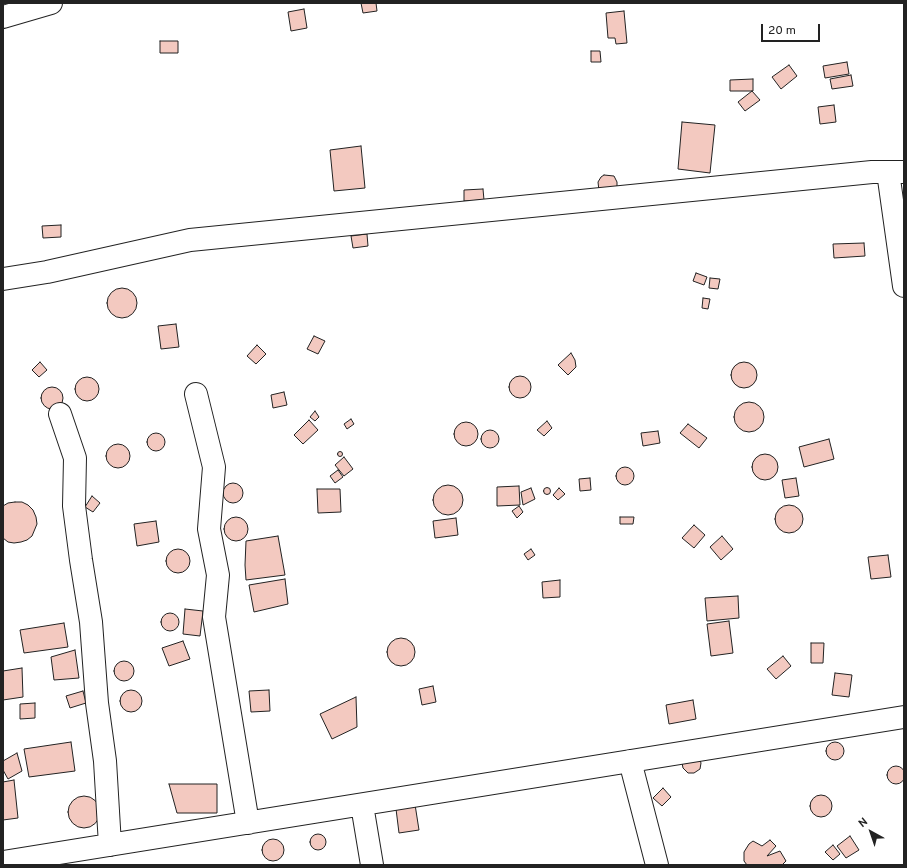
<!DOCTYPE html>
<style>
body{margin:0}
#map{position:relative;width:907px;height:868px;overflow:hidden;background:#fff;font-family:Overpass,sans-serif}
canvas{display:block}
.frame{position:absolute;inset:0;border:4px solid #222;pointer-events:none}
.north{position:absolute;left:851px;top:812px;width:40px;height:40px;-webkit-text-stroke:3px #fff;paint-order:stroke;rotate:320deg;font-size:11px;font-weight:700;line-height:16px;text-align:center;color:#222}
.north::after{content:'';display:block;margin:auto;width:14px;height:18px;background:#222;clip-path:polygon(50% 0,100% 100%,50% 72%,0 100%)}
.scale{position:absolute;left:761px;top:24px;width:59px;height:18px;box-sizing:border-box;border:2px solid #222;border-top:0;padding-left:5px;font-size:12px;line-height:14px;white-space:nowrap;color:#222;-webkit-text-stroke:3px #fff;paint-order:stroke}
</style>
<div id="map">
<canvas width="907" height="868"></canvas>
<div class="frame"></div>
<div class="north">N</div>
<div class="scale">20 m</div>
</div>
<script>
const ctx = document.querySelector('canvas').getContext('2d');
ctx.lineJoin = 'round';
function fill(path, color) { ctx.fillStyle = color; ctx.fill(path, 'evenodd'); }
const toPath = rows => new Path2D(rows.map(r => 'M' + r).join(''));
function stroke(path, color, width, dash) { ctx.strokeStyle = color; ctx.lineWidth = width; ctx.lineCap = dash ? 'butt' : 'round'; ctx.setLineDash(dash || []); ctx.stroke(path); }
const building = toPath([
 [361,3,376,3,377,11,363,13,361,3],
 [304,9,307,28,291,31,288,12,304,9],
 [624,11,627,43,616,44,615,38,608,38,606,13,624,11],
 [160,41,178,41,178,53,160,53,160,41],
 [591,51,600,51,601,62,591,62,591,51],
 [847,62,849,74,825,78,823,66,847,62],
 [789,65,797,76,781,89,772,77,789,65],
 [851,75,853,86,832,89,830,79,851,75],
 [753,79,753,91,730,91,730,80,753,79],
 [752,91,760,100,745,111,738,102,752,91],
 [834,105,836,122,820,124,818,107,834,105],
 [682,122,715,125,710,173,678,169,682,122],
 [361,146,365,188,334,191,330,150,361,146],
 [604,175,614,176,617,182,617,189,599,191,598,182,601,177,604,175],
 [483,189,484,200,464,201,464,190,483,189],
 [61,225,61,237,43,238,42,226,61,225],
 [367,234,368,246,353,248,351,236,367,234],
 [864,243,865,256,834,258,833,244,864,243],
 [696,273,707,277,704,285,693,281,696,273],
 [710,278,720,279,718,289,709,288,710,278],
 '107 303a15 15 0 1 1 30 0a15 15 0 1 1-30 0Z',
 [703,298,710,299,708,309,702,308,703,298],
 [176,324,179,347,161,349,158,326,176,324],
 [314,336,325,341,318,354,307,349,314,336],
 [257,345,266,354,256,364,247,356,257,345],
 [571,353,575,360,576,367,568,375,558,365,571,353],
 '731 375a13 13 0 1 1 26 0a13 13 0 1 1-26 0Z',
 [40,362,47,370,39,377,32,370,40,362],
 '509 387a11 11 0 1 1 22 0a11 11 0 1 1-22 0Z',
 '75 389a12 12 0 1 1 24 0a12 12 0 1 1-24 0Z',
 '41 398a11 11 0 1 1 22 0a11 11 0 1 1-22 0Z',
 [284,392,287,405,273,408,271,395,284,392],
 '734 417a15 15 0 1 1 30 0a15 15 0 1 1-30 0Z',
 [315,411,319,417,315,421,310,417,315,411],
 [351,419,354,424,347,429,344,424,351,419],
 [309,420,318,430,303,444,294,435,309,420],
 [547,421,552,428,544,436,537,430,547,421],
 '454 434a12 12 0 1 1 24 0a12 12 0 1 1-24 0Z',
 [688,424,707,438,699,448,680,433,688,424],
 '481 439a9 9 0 1 1 18 0a9 9 0 1 1-18 0Z',
 [658,431,660,443,643,446,641,433,658,431],
 '147 442a9 9 0 1 1 18 0a9 9 0 1 1-18 0Z',
 [829,439,834,459,804,467,799,447,829,439],
 '106 456a12 12 0 1 1 24 0a12 12 0 1 1-24 0Z',
 '337.5 454a2.5 2.5 0 1 1 5 0a2.5 2.5 0 1 1-5 0Z',
 '752 467a13 13 0 1 1 26 0a13 13 0 1 1-26 0Z',
 [344,457,353,469,344,476,335,465,344,457],
 '616 476a9 9 0 1 1 18 0a9 9 0 1 1-18 0Z',
 [338,470,343,477,335,483,330,476,338,470],
 [590,478,591,490,580,491,579,479,590,478],
 [796,478,799,496,785,498,782,480,796,478],
 '223 493a10 10 0 1 1 20 0a10 10 0 1 1-20 0Z',
 '433 500a15 15 0 1 1 30 0a15 15 0 1 1-30 0Z',
 [519,486,520,505,497,506,497,487,519,486],
 '543.5 491a3.5 3.5 0 1 1 7 0a3.5 3.5 0 1 1-7 0Z',
 [531,488,535,499,523,505,521,492,531,488],
 [559,488,565,494,558,500,553,495,559,488],
 [317,489,340,489,341,512,318,513,317,489],
 [92,496,100,503,93,512,85,507,92,496],
 [15,502,22,502,28,505,33,510,36,517,37,524,32,536,27,540,21,542,14,543,8,542,3,538,3,506,8,503,15,502],
 '775 519a14 14 0 1 1 28 0a14 14 0 1 1-28 0Z',
 [519,506,523,512,517,518,512,511,519,506],
 '224 529a12 12 0 1 1 24 0a12 12 0 1 1-24 0Z',
 [620,517,634,517,633,524,620,524,620,517],
 [456,518,458,535,435,538,433,521,456,518],
 [156,521,159,542,137,546,134,524,156,521],
 [694,525,705,535,694,548,682,538,694,525],
 [278,536,285,575,246,580,245,565,246,541,278,536],
 [722,536,733,549,721,560,710,547,722,536],
 '166 561a12 12 0 1 1 24 0a12 12 0 1 1-24 0Z',
 [531,549,535,555,528,560,524,554,531,549],
 [888,555,891,577,871,579,868,557,888,555],
 [285,579,288,604,254,612,249,585,285,579],
 [560,580,560,597,543,598,542,582,560,580],
 [738,596,739,618,707,621,705,598,738,596],
 [185,609,203,611,200,636,183,634,185,609],
 '161 622a9 9 0 1 1 18 0a9 9 0 1 1-18 0Z',
 [729,621,733,653,711,656,707,624,729,621],
 [64,623,68,647,24,653,20,630,64,623],
 '387 652a14 14 0 1 1 28 0a14 14 0 1 1-28 0Z',
 [183,641,190,659,169,666,162,648,183,641],
 [811,643,824,643,823,663,811,663,811,643],
 [75,650,79,678,54,680,51,657,75,650],
 [783,656,791,666,776,679,767,669,783,656],
 '114 671a10 10 0 1 1 20 0a10 10 0 1 1-20 0Z',
 [22,668,23,697,3,700,3,671,22,668],
 [835,673,852,675,849,697,832,695,835,673],
 [433,686,436,702,422,705,419,689,433,686],
 '120 701a11 11 0 1 1 22 0a11 11 0 1 1-22 0Z',
 [269,690,270,711,251,712,249,691,269,690],
 [83,691,86,703,70,708,66,696,83,691],
 [356,697,357,727,332,739,320,714,356,697],
 [693,700,696,719,669,724,666,705,693,700],
 [35,703,35,718,20,719,20,704,35,703],
 [71,742,75,771,29,777,24,749,71,742],
 '826 751a9 9 0 1 1 18 0a9 9 0 1 1-18 0Z',
 [17,753,22,771,8,779,3,770,3,761,17,753],
 [700,760,701,763,700,769,694,773,688,773,683,768,682,763,700,760],
 '887 775a9 9 0 1 1 18 0a9 9 0 1 1-18 0Z',
 [14,780,18,818,3,820,3,826,3,782,14,780],
 [169,784,217,784,217,813,177,813,169,784],
 [663,788,671,797,662,806,653,798,663,788],
 '810 806a11 11 0 1 1 22 0a11 11 0 1 1-22 0Z',
 '68 812a16 16 0 1 1 32 0a16 16 0 1 1-32 0Z',
 [414,798,419,830,399,833,395,801,414,798],
 '310 842a8 8 0 1 1 16 0a8 8 0 1 1-16 0Z',
 [850,836,859,850,846,858,837,846,850,836],
 '262 850a11 11 0 1 1 22 0a11 11 0 1 1-22 0Z',
 [770,840,776,846,767,856,780,851,786,861,782,865,747,865,744,861,744,852,749,844,753,841,762,846,770,840],
 [833,845,840,854,833,860,825,852,833,845]
]);
fill(building, '#f3c9c0');
stroke(building, '#222', 1);
const minor = toPath([
 [3,17,51,3],
 [888,172,904,286],
 [3,279,47,272,190,240,872,172,904,172],
 [196,394,214,467,209,529,218,575,214,617,248,823],
 [60,414,75,458,74,506,81,560,91,622,97,703,105,761,110,845],
 [630,761,657,865],
 [362,805,372,865],
 [3,862,904,717]
]);
stroke(minor, '#222', 24);
stroke(minor, '#fff', 22);
</script>
